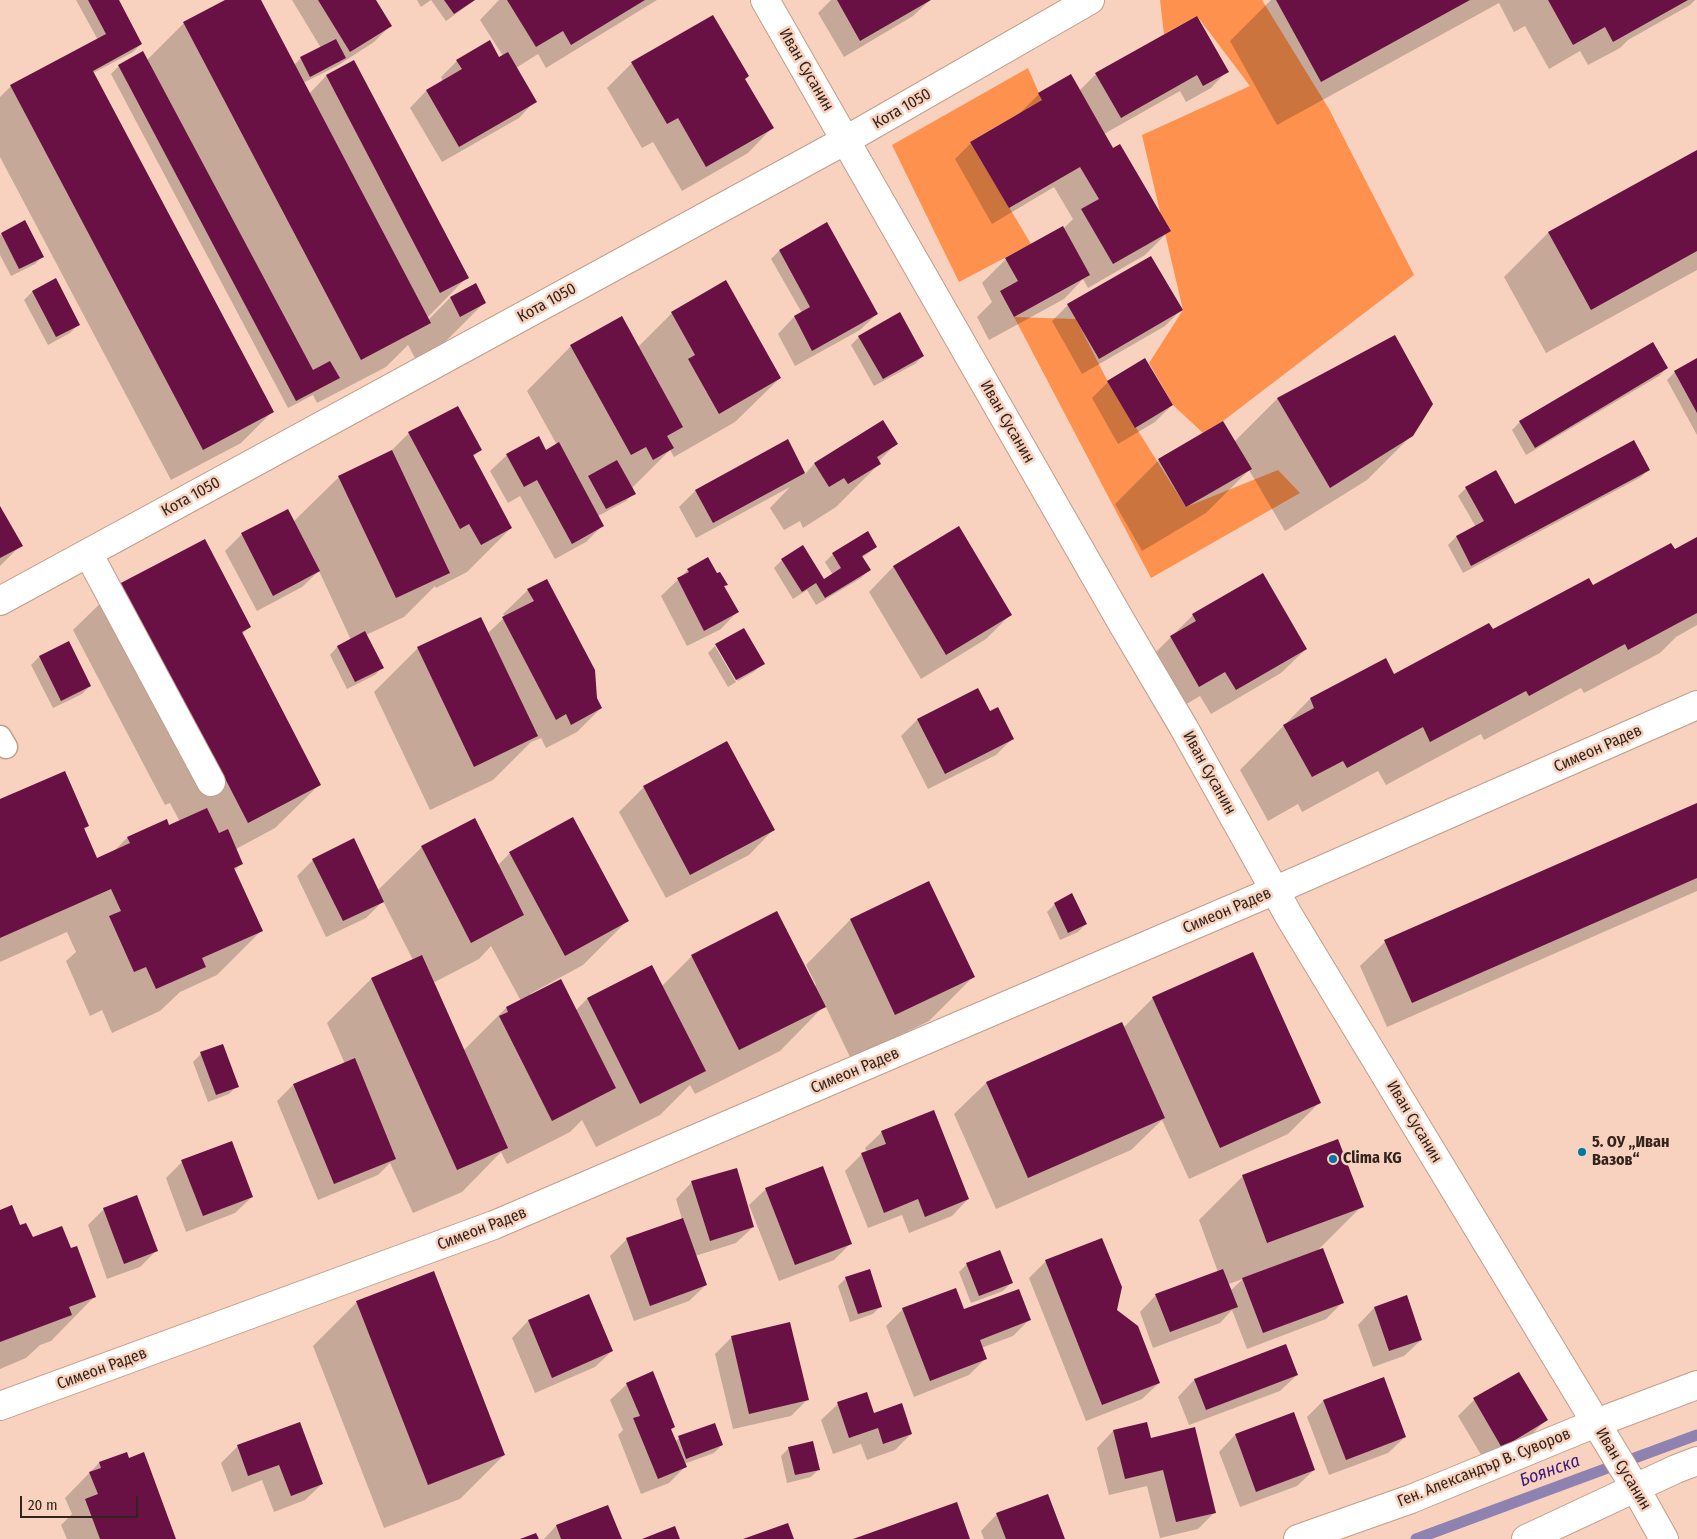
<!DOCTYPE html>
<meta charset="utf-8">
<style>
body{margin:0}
#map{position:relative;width:1697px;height:1539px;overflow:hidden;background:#f8d2be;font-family:"Fira Sans Condensed",sans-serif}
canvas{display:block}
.scale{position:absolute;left:20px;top:1496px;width:118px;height:22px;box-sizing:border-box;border:2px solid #32241c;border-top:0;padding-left:6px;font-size:15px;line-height:18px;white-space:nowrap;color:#32241c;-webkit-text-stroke:4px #f8d2be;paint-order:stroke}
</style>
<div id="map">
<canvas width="1697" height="1539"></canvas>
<div class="scale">20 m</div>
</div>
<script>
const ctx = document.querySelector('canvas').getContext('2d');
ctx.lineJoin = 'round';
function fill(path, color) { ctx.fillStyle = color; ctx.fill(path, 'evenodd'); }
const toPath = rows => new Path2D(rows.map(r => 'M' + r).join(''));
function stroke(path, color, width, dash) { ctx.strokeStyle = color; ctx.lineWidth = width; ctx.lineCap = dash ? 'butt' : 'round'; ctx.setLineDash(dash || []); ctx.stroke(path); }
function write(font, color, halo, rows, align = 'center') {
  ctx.font = font + ' "Fira Sans Condensed",sans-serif'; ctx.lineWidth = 5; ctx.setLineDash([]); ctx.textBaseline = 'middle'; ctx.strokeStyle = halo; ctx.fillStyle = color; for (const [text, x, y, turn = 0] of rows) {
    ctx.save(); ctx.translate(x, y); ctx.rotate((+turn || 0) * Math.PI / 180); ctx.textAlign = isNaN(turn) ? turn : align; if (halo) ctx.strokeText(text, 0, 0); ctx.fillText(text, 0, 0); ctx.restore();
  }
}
fill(toPath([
 [1160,0,1262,0,1329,109,1414,275,1223,421,1203,433,1173,405,1149,363,1183,310,1142,135,1250,86,1197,16,1164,34],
 [1028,68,1042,100,970,142,1031,244,959,282,892,145],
 [1014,317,1076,319,1111,388,1186,507,1278,470,1300,493,1151,578]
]), '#fe914e');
fill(toPath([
 [76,0,118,0,141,44,133,52,93,73,273,411,241,443,171,480,0,157,0,97,11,86,98,40],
 [228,0,260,0,294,65,301,58,321,48,292,0,374,0,390,26,374,42,337,66,303,83,309,94,326,76,354,62,467,277,427,318,428,320,450,298,484,303,440,347,416,360,408,345,386,367,317,403,313,395,288,408,111,74,119,66,147,60,184,23],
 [417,0,475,0,446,21,431,0,421,7],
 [499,0,657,0,546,68,538,54,516,68,535,101,519,118,442,162,410,108,426,91,443,82,441,77,457,61,499,59,503,56,480,20],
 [831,0,930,0,913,16,844,57,818,13],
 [1271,0,1695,0,1690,5,1628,40,1620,48,1588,65,1580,51,1549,69,1525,26,1514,32,1499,3,1277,125,1230,41],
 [712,16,744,79,772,128,748,153,682,191,653,142,642,148,607,88,632,63],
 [1227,71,1211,88,1186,102,1180,91,1104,134,1169,231,1145,255,1088,288,1083,279,1064,299,989,340,977,317,992,302,982,283,1006,259,1063,229,1073,219,1054,187,992,224,955,159,971,143,1017,116,1039,94,1070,76,1079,91,1096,74],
 [1697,151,1697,270,1546,353,1504,277,1548,233],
 [25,221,43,256,35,264,11,276,0,255,0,235],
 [779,251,877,314,860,330,795,366,778,334,794,317,802,313,771,259],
 [55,280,78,325,70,333,48,345,24,300,32,292],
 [1068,305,1181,310,1165,326,1082,374,1052,321],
 [672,313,780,378,735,422,674,457,670,450,631,489,634,493,626,501,598,516,603,525,586,542,555,559,520,496,508,503,490,471,507,455,545,451,557,445,527,391,571,346,622,318,638,347],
 [1394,336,1412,435,1367,480,1285,531,1249,470,1206,513,1142,551,1115,504,1159,460,1234,442,1277,399],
 [859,337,923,356,915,364,874,386,851,345],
 [1653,343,1667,368,1659,376,1526,455,1512,430,1520,422],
 [1697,360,1697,435,1667,380,1675,372],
 [1108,382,1172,405,1155,422,1118,444,1092,398],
 [883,422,896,444,879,461,880,463,836,507,803,528,800,521,784,530,770,508,790,487,696,538,679,507,695,491,787,441,805,474,814,464],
 [409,433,480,450,473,457,511,528,467,572,436,588,435,586,404,617,366,635,383,667,375,675,347,689,330,655,337,647,351,640,319,571,302,587,257,611,225,551,242,534,287,510,293,522,339,477,389,453],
 [1649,469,1641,477,1463,573,1448,545,1456,537,1476,527,1458,496,1466,488,1515,506],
 [0,508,21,545,0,566],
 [958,528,1010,615,986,639,921,679,869,592,893,567],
 [1697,539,1697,625,1676,637,1660,653,1584,693,1581,688,1484,740,1481,734,1386,785,1378,771,1302,812,1298,804,1268,821,1240,770,1310,699,1385,660,1393,675,1674,551],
 [876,547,862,558,869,570,861,578,816,605,807,590,793,599,774,568,782,560,824,581,833,575,825,562,833,554],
 [688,570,716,575,726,585,724,587,737,612,721,629,687,646,661,596],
 [118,586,250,627,242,634,320,784,275,828,236,849,242,863,234,871,261,931,217,975,180,992,160,1011,112,1033,102,1010,90,1016,66,961,76,952,67,932,0,962,0,801,88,826,84,830,96,859,114,851,127,838,166,821,169,827,180,822,170,803,165,805,73,630],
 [528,590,601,708,577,732,546,748,541,738,531,742,493,780,430,810,374,692,418,648,488,633,505,617,503,614],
 [1193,615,1306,649,1281,673,1211,714,1200,696,1175,711,1146,662],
 [743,629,763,663,755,671,738,681,718,645,716,645],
 [68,643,90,686,82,694,53,708,31,665,39,657],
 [715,646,736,682,728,687,708,653],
 [978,689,990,713,1013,738,996,755,928,789,901,736,917,720],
 [644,787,773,830,749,855,666,898,619,812],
 [1697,804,1697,891,1387,1027,1360,966,1385,942],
 [572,819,627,921,583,965,530,994,532,996,575,1011,587,999,652,966,662,986,692,956,814,986,816,985,806,965,850,920,929,883,973,977,929,1021,851,1059,825,1005,780,1051,695,1094,690,1085,660,1115,596,1147,582,1120,570,1132,507,1164,501,1152,462,1192,413,1213,390,1163,378,1175,318,1200,277,1101,293,1085,345,1064,327,1023,371,979,413,960,383,901,366,918,326,937,297,876,313,860,377,891,422,847,498,865,509,854],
 [491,946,521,1001,506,1008,463,1051,433,983,479,959],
 [1055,904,1086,924,1078,932,1060,940,1047,912],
 [1153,998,1320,1102,1288,1134,1189,1179,1162,1120,1131,1150,996,1209,954,1114,986,1083,1123,1028],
 [222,1046,237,1086,229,1094,208,1102,193,1062,201,1054],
 [882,1132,968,1199,952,1216,909,1233,902,1215,868,1228,845,1171,862,1154,867,1152,865,1148],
 [182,1162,252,1197,235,1213,186,1232,166,1178],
 [1243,1176,1362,1206,1317,1251,1342,1303,1326,1319,1247,1349,1232,1310,1220,1323,1153,1348,1140,1312,1156,1295,1218,1272,1199,1220],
 [1243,1279,1230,1291,1228,1284],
 [692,1182,753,1227,736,1243,695,1256,706,1285,689,1301,634,1321,610,1256,627,1239,682,1219,676,1199],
 [766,1189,851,1243,834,1260,779,1281,749,1205],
 [104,1209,156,1251,140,1267,107,1279,88,1225],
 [0,1211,32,1239,71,1249,95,1296,51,1341,40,1345,26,1358,0,1369],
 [1102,1239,1116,1310,1159,1383,1142,1399,1086,1421,1029,1278,1045,1262],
 [967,1264,1011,1283,1003,1291,971,1303,959,1272],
 [846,1278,881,1306,873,1314,850,1322,838,1286],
 [588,1296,612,1351,595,1367,535,1393,512,1338,528,1321],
 [1406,1297,1421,1340,1404,1356,1373,1367,1358,1325,1374,1308],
 [357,1302,504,1455,460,1499,384,1528,313,1346],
 [903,1309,963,1311,1029,1320,1013,1336,981,1348,985,1359,969,1375,914,1397,886,1326],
 [789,1324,807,1400,791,1416,733,1429,715,1354,731,1338],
 [1286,1346,1297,1375,1280,1391,1189,1425,1178,1397,1194,1380],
 [1383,1379,1405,1437,1388,1453,1329,1475,1307,1417,1323,1401],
 [627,1384,674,1427,670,1430,675,1442,679,1438,722,1445,714,1453,684,1464,685,1467,669,1483,641,1494,618,1435,623,1430,610,1400],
 [1474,1400,1546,1420,1530,1436,1486,1463,1458,1416],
 [838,1404,911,1434,895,1450,867,1460,861,1444,833,1454,821,1420],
 [1293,1414,1314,1470,1297,1486,1240,1507,1219,1452,1235,1435],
 [1146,1423,1150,1439,1215,1512,1198,1529,1160,1538,1147,1486,1109,1495,1097,1448,1113,1431],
 [238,1446,322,1484,305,1500,274,1512,262,1480,232,1492,221,1463],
 [789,1448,819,1469,811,1477,787,1483,781,1456],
 [126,1453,175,1539,67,1539,61,1525,72,1514,65,1498,99,1463],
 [607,1506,621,1539,544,1539,556,1526],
 [997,1514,1063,1539,984,1539,981,1531]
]), '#0003');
stroke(toPath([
 [1416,1539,1697,1435]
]), '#8e82b0', 11);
fill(toPath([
 [88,0,119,0,142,44,93,71,274,412,203,450,10,85,106,34],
 [225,0,261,0,431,323,361,360,183,22],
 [318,0,376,0,392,26,350,52],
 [444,0,475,0,454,14],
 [507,0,645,0,571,45,563,31,536,47],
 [837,0,931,0,860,41],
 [1276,0,1470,0,1321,82],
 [1548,0,1688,0,1613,42,1605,27,1573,45],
 [713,15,749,76,745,79,774,128,706,167,678,118,667,124,631,62],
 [1197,16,1229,72,1203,86,1197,75,1121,118,1095,73],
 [336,39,346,58,310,77,300,57],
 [490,40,499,57,508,52,537,102,459,147,426,90,462,69,456,60],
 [143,51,313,370,330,361,340,378,296,401,118,65],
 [354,60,469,278,440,293,326,75],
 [1071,74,1113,148,1120,144,1171,231,1113,264,1081,209,1099,199,1080,167,1009,208,970,142,1042,100,1038,93],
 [1697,150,1697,251,1591,310,1548,232],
 [25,220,44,257,19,269,1,233],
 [827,222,878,314,812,351,794,316,810,307,779,250],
 [1063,226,1090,275,1014,317,1000,291,1018,281,1005,258],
 [1151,256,1183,310,1099,359,1067,304],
 [56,278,80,325,56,337,32,291],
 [726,280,781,378,719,414,688,359,695,355,671,312],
 [476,283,486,303,460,317,450,297],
 [900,312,924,356,883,379,858,336],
 [622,316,683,427,667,436,674,448,653,460,646,447,631,455,570,345],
 [1395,335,1433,404,1413,436,1330,488,1277,398],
 [1653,342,1668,368,1535,448,1519,421],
 [1145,358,1173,405,1135,428,1107,381],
 [1697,358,1697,413,1674,371],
 [458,406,482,450,473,455,512,528,481,545,469,524,460,529,408,432],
 [883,420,898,444,877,457,881,464,848,484,844,478,829,487,814,463],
 [1223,421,1252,469,1186,507,1158,459],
 [539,436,546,450,559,442,604,526,572,544,537,480,524,487,506,454],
 [788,439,805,473,713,523,695,490],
 [1634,440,1650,470,1471,566,1456,536,1484,521,1465,487,1496,470,1515,504],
 [392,450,450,573,396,598,338,476],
 [617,460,636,494,606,509,588,476],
 [0,506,23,546,0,558],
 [288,509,320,571,273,596,241,533],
 [959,526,1012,615,946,655,893,566],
 [868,531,877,547,862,556,871,570,825,598,816,583,802,592,781,559,803,545,824,579,841,568,832,553],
 [1697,537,1697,613,1628,650,1625,644,1529,696,1526,691,1430,742,1423,727,1347,768,1343,761,1312,777,1283,725,1314,708,1310,698,1386,658,1394,674,1489,623,1493,629,1589,578,1593,585,1671,543,1675,549],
 [205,539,251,627,242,632,321,785,248,823,215,759,209,762,117,585],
 [708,557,717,573,720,572,728,585,724,586,739,612,704,631,677,578,689,572,687,569],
 [1263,573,1307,649,1236,690,1225,672,1199,687,1170,636,1196,621,1192,614],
 [547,579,595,670,597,698,602,708,571,725,566,714,556,720,502,617,534,601,527,589],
 [481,617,538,736,474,767,417,647],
 [744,628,765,664,736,680,715,644],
 [365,631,384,668,355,682,337,646],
 [69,641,91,686,61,701,39,656],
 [978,688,990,711,998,707,1014,739,945,774,917,719],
 [727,741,775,830,690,875,643,786],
 [65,771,89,826,84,828,97,858,130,843,127,837,167,819,169,825,207,808,219,833,228,829,243,864,234,868,263,931,202,958,206,967,156,989,146,967,134,972,109,916,121,911,111,889,0,938,0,799],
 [1697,803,1697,878,1412,1003,1384,940],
 [573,817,629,921,565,956,509,852],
 [475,818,524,915,471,943,421,846],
 [354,838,384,902,343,921,312,859],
 [929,881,975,977,895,1015,850,919],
 [1072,893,1087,924,1068,933,1054,903],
 [777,911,826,1007,739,1050,691,955],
 [1253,952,1321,1103,1220,1148,1152,997],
 [422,955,508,1148,457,1170,371,978],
 [652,965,706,1071,640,1104,587,998],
 [561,979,616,1088,552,1121,499,1016,508,1012,506,1007],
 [1122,1022,1165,1118,1028,1178,986,1082],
 [223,1044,239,1087,216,1095,200,1052],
 [355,1058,396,1159,334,1184,293,1084],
 [934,1110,969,1199,925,1217,918,1199,884,1213,861,1153,886,1144,881,1131],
 [1338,1139,1364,1207,1267,1243,1242,1175],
 [232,1141,253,1197,203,1216,181,1160],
 [823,1166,852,1244,795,1265,765,1188],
 [737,1168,754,1227,710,1241,691,1181],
 [137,1195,158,1251,124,1264,103,1208],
 [12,1205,20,1225,26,1223,33,1237,62,1226,71,1248,77,1246,96,1297,69,1307,72,1315,0,1342,0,1210],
 [683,1218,707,1285,650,1306,626,1238],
 [1102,1238,1122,1287,1117,1310,1138,1326,1160,1383,1102,1405,1045,1260],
 [1323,1248,1344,1303,1263,1333,1242,1278],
 [1000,1250,1013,1283,979,1296,966,1263],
 [870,1269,882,1307,858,1314,845,1277],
 [1223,1269,1238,1307,1170,1332,1155,1294],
 [434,1271,505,1455,428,1485,356,1301],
 [956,1288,964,1309,1019,1289,1031,1320,980,1340,987,1359,930,1381,902,1308],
 [589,1294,613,1351,552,1378,528,1320],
 [1407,1295,1422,1340,1389,1351,1374,1307],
 [790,1322,809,1400,749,1414,731,1336],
 [1286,1344,1298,1375,1206,1410,1194,1379],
 [653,1371,675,1427,671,1429,687,1467,658,1479,633,1418,640,1416,626,1383],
 [1519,1372,1548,1420,1502,1448,1473,1398],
 [1384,1377,1406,1437,1346,1460,1323,1400],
 [867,1392,874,1413,902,1403,912,1434,883,1444,878,1428,849,1438,837,1402],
 [1294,1412,1315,1470,1256,1492,1235,1434],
 [300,1422,323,1484,291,1496,279,1465,248,1476,237,1445],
 [1147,1422,1151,1438,1195,1427,1216,1513,1176,1522,1163,1470,1125,1479,1113,1430],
 [715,1423,723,1445,686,1459,678,1436],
 [813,1441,820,1470,795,1475,788,1447],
 [127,1452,129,1458,144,1452,176,1539,100,1539,85,1499,98,1494,89,1472,101,1468,99,1462],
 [1048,1494,1065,1539,1006,1539,996,1513],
 [957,1502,970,1539,853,1539],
 [608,1505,622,1539,561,1539,556,1525],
 [788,1523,794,1539,743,1539],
 [675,1526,680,1539,642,1539],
 [536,1533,539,1539,520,1539]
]), '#691144');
const lane = toPath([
 [0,737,6,747]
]);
const street = toPath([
 [765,0,1122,623,1184,728,1289,916,1636,1489,1664,1539],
 [88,553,211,782],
 [0,601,846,140,1090,0],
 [0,1406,494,1225,1285,886,1697,705],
 [1298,1539,1411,1499,1596,1423,1697,1385],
 [1526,1539,1676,1469,1697,1461]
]);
stroke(lane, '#c09d89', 25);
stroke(street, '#c09d89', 30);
stroke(lane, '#fff', 22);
stroke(street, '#fff', 28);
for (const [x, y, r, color] of [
 [1582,1152,5,"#0078a0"],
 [1333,1159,5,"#0078a0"]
]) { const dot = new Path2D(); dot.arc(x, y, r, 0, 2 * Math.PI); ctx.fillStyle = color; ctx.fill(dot); stroke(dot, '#f8d2be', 2); }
write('16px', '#32241c', '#f8d2be', [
 ["Иван Сусанин",806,70,60],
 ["Кота 1050",902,109,-30],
 ["Кота 1050",547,303,-29],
 ["Иван Сусанин",1007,422,60],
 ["Кота 1050",191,497,-29],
 ["Симеон Радев",1598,749,-24],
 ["Иван Сусанин",1209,773,61],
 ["Симеон Радев",1227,911,-23],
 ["Симеон Радев",855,1071,-23],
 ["Иван Сусанин",1414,1122,59],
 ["Симеон Радев",482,1229,-21],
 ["Симеон Радев",102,1369,-20],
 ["Ген. Александър В. Суворов",1484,1468,-22],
 ["Иван Сусанин",1623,1469,59]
]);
write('bold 16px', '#32241c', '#f8d2be', [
 ["5. ОУ „Иван",1592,1143],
 ["Вазов“",1592,1161],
 ["Clima KG",1343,1159]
], 'left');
write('italic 18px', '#3a187d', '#f8d2be', [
 ["Боянска",1550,1471,-20]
]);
</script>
